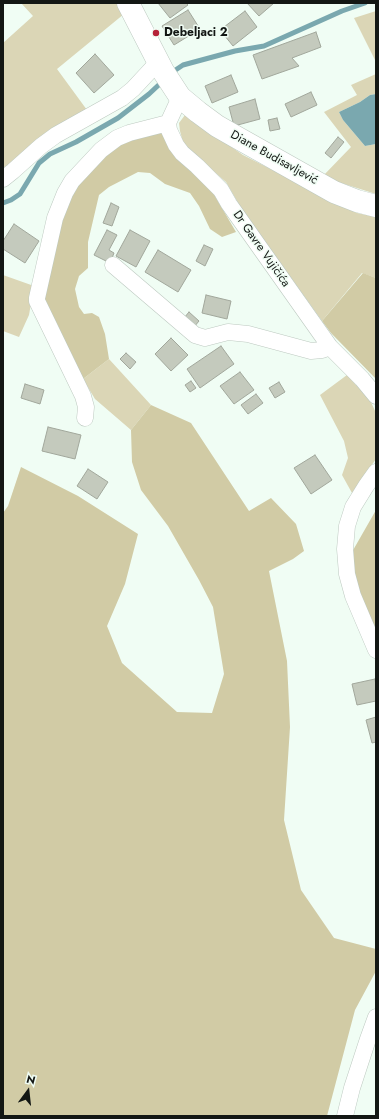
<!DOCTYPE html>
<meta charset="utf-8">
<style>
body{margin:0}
#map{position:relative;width:379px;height:1119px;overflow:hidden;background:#f0fdf4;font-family:Jost,sans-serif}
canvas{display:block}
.frame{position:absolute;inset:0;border:4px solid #131714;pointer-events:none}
.north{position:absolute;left:8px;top:1071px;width:40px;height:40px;-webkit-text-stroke:3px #f0fdf4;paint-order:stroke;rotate:15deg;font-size:11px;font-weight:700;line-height:16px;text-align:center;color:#131714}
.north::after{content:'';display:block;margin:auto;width:14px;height:18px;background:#131714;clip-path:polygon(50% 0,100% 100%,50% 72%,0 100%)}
</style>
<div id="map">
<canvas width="379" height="1119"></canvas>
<div class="frame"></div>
<div class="north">N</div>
</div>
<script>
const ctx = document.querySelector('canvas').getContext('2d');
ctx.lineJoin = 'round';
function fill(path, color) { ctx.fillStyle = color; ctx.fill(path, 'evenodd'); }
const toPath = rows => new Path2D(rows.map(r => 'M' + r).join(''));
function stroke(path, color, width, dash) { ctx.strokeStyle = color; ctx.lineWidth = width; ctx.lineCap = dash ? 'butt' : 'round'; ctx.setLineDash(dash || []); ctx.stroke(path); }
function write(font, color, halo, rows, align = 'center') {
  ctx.font = font + ' Jost,sans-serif'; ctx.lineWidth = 3; ctx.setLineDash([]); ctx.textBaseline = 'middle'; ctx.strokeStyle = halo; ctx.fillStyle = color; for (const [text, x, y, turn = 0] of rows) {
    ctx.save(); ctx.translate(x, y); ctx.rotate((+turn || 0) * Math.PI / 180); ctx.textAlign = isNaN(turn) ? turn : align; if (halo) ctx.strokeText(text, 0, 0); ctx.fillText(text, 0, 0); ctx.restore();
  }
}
fill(toPath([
 [21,3,117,3,124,14,57,69,87,110,3,173,3,43,33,16],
 [376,11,376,62,354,18],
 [376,74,376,94,370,95,360,102,339,112,343,120,365,146,376,144,376,194,322,177,351,147,324,112,357,95,351,85],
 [185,115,243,155,357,213,376,217,376,278,362,273,322,321,241,208,226,182,184,146,180,131,179,123],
 [3,275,34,286,29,315,19,337,3,331],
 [109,359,151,405,131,430,95,399,83,379],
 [347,375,370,400,376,413,376,459,352,493,342,475,348,458,344,441,320,395]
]), '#dbd6b6');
fill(toPath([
 [163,130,212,191,236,232,222,237,210,229,199,206,190,193,165,184,150,173,138,172,109,187,99,195,88,242,88,268,79,276,75,289,79,307,84,314,92,313,99,317,105,334,109,359,83,379,44,301,60,215,70,192,116,144],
 [363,273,376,278,376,379,331,333,322,321],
 [151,405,191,423,249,511,271,498,296,524,304,551,293,559,269,571,287,661,290,727,284,820,301,890,334,938,376,949,376,971,355,1010,327,1116,3,1116,3,513,8,506,21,467,78,496,138,534,125,584,107,626,122,663,177,712,212,713,224,674,213,607,199,580,168,526,141,490,132,462,131,430],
 [376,510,376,639,356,605,352,552]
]), '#d1cba5');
fill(toPath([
 [376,94,376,144,365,146,343,120,339,112,360,102,370,95]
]), '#7aa8af');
stroke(toPath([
 [171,73,183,65,235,51,264,46,342,11,365,3],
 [3,203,11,200,20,194,39,163,50,154,76,142,118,118,149,94,164,80]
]), '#7aa8af', 5);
const building = toPath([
 [158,3,186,3,188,5,170,18,158,3],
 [247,3,274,3,259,16,247,3],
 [188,10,200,29,174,45,162,26,188,10],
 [245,11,257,27,233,46,220,30,245,11],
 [316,32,321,47,292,58,299,66,262,79,253,55,316,32],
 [95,54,114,75,94,93,76,73,95,54],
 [231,75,238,92,212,103,205,86,231,75],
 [311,92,317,105,291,117,285,104,311,92],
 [255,99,260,119,234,126,229,107,255,99],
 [277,118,280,129,270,131,268,120,277,118],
 [338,137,344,142,331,158,325,153,338,137],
 [111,203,119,207,112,226,103,223,111,203],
 [14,224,39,241,25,263,3,249,3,241,14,224],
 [107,230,117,235,109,250,114,253,110,263,94,255,107,230],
 [130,230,150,241,136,267,116,256,130,230],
 [204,245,213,249,205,266,196,261,204,245],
 [158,250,191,270,178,292,145,272,158,250],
 [206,295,231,301,227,319,202,313,206,295],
 [189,312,199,321,194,327,184,318,189,312],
 [171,338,188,355,171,371,155,354,171,338],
 [221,346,234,364,200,388,187,369,221,346],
 [126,353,136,362,130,369,120,359,126,353],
 [240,372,254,390,234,404,220,386,240,372],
 [191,381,196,388,190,392,185,385,191,381],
 [279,382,285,392,275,398,269,388,279,382],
 [25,384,44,390,40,404,21,398,25,384],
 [256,394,263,403,248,414,241,405,256,394],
 [48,427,81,435,75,459,42,451,48,427],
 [315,455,332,480,311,494,294,468,315,455],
 [88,469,108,482,97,499,77,486,88,469],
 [375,679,376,686,376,701,357,705,352,684,375,679],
 [376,717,376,742,372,743,366,720,376,717]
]);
fill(building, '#c4cabd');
stroke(building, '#a1a79b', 1);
const street = toPath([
 [180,97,168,123,169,130,176,145,182,153,197,166,221,190,229,204,330,347,362,379,376,396],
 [3,179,13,171,41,146,56,135,122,98,133,89,159,61],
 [113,265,195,335,205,338,228,332,248,334,311,351,322,350,330,347],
 [85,418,86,407,83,396,37,301,37,298,55,218,65,193,72,181,101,150,117,138,129,133,168,123],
 [376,472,366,486,353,507,347,526,345,549,347,574,353,596,376,650],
 [345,1116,352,1088,368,1039,376,1017]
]);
const secondary = toPath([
 [128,3,163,71,180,97,198,112,217,126,238,138,334,192,357,201,376,206]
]);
stroke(street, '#bdc9c0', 17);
stroke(secondary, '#bdc9c0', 23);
stroke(street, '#fff', 16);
stroke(secondary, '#fff', 22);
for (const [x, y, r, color] of [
 [156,33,4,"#b52238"]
]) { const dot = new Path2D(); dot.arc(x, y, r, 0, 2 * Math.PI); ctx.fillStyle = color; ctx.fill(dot); stroke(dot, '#f0fdf4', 1.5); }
write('bold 12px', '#131714', '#f0fdf4', [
 ["Debeljaci 2",164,33]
], 'left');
write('12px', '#131714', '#f0fdf4', [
 ["Diane Budisavljević",274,158,29],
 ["Dr Gavre Vujičića",261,249,55]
]);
</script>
